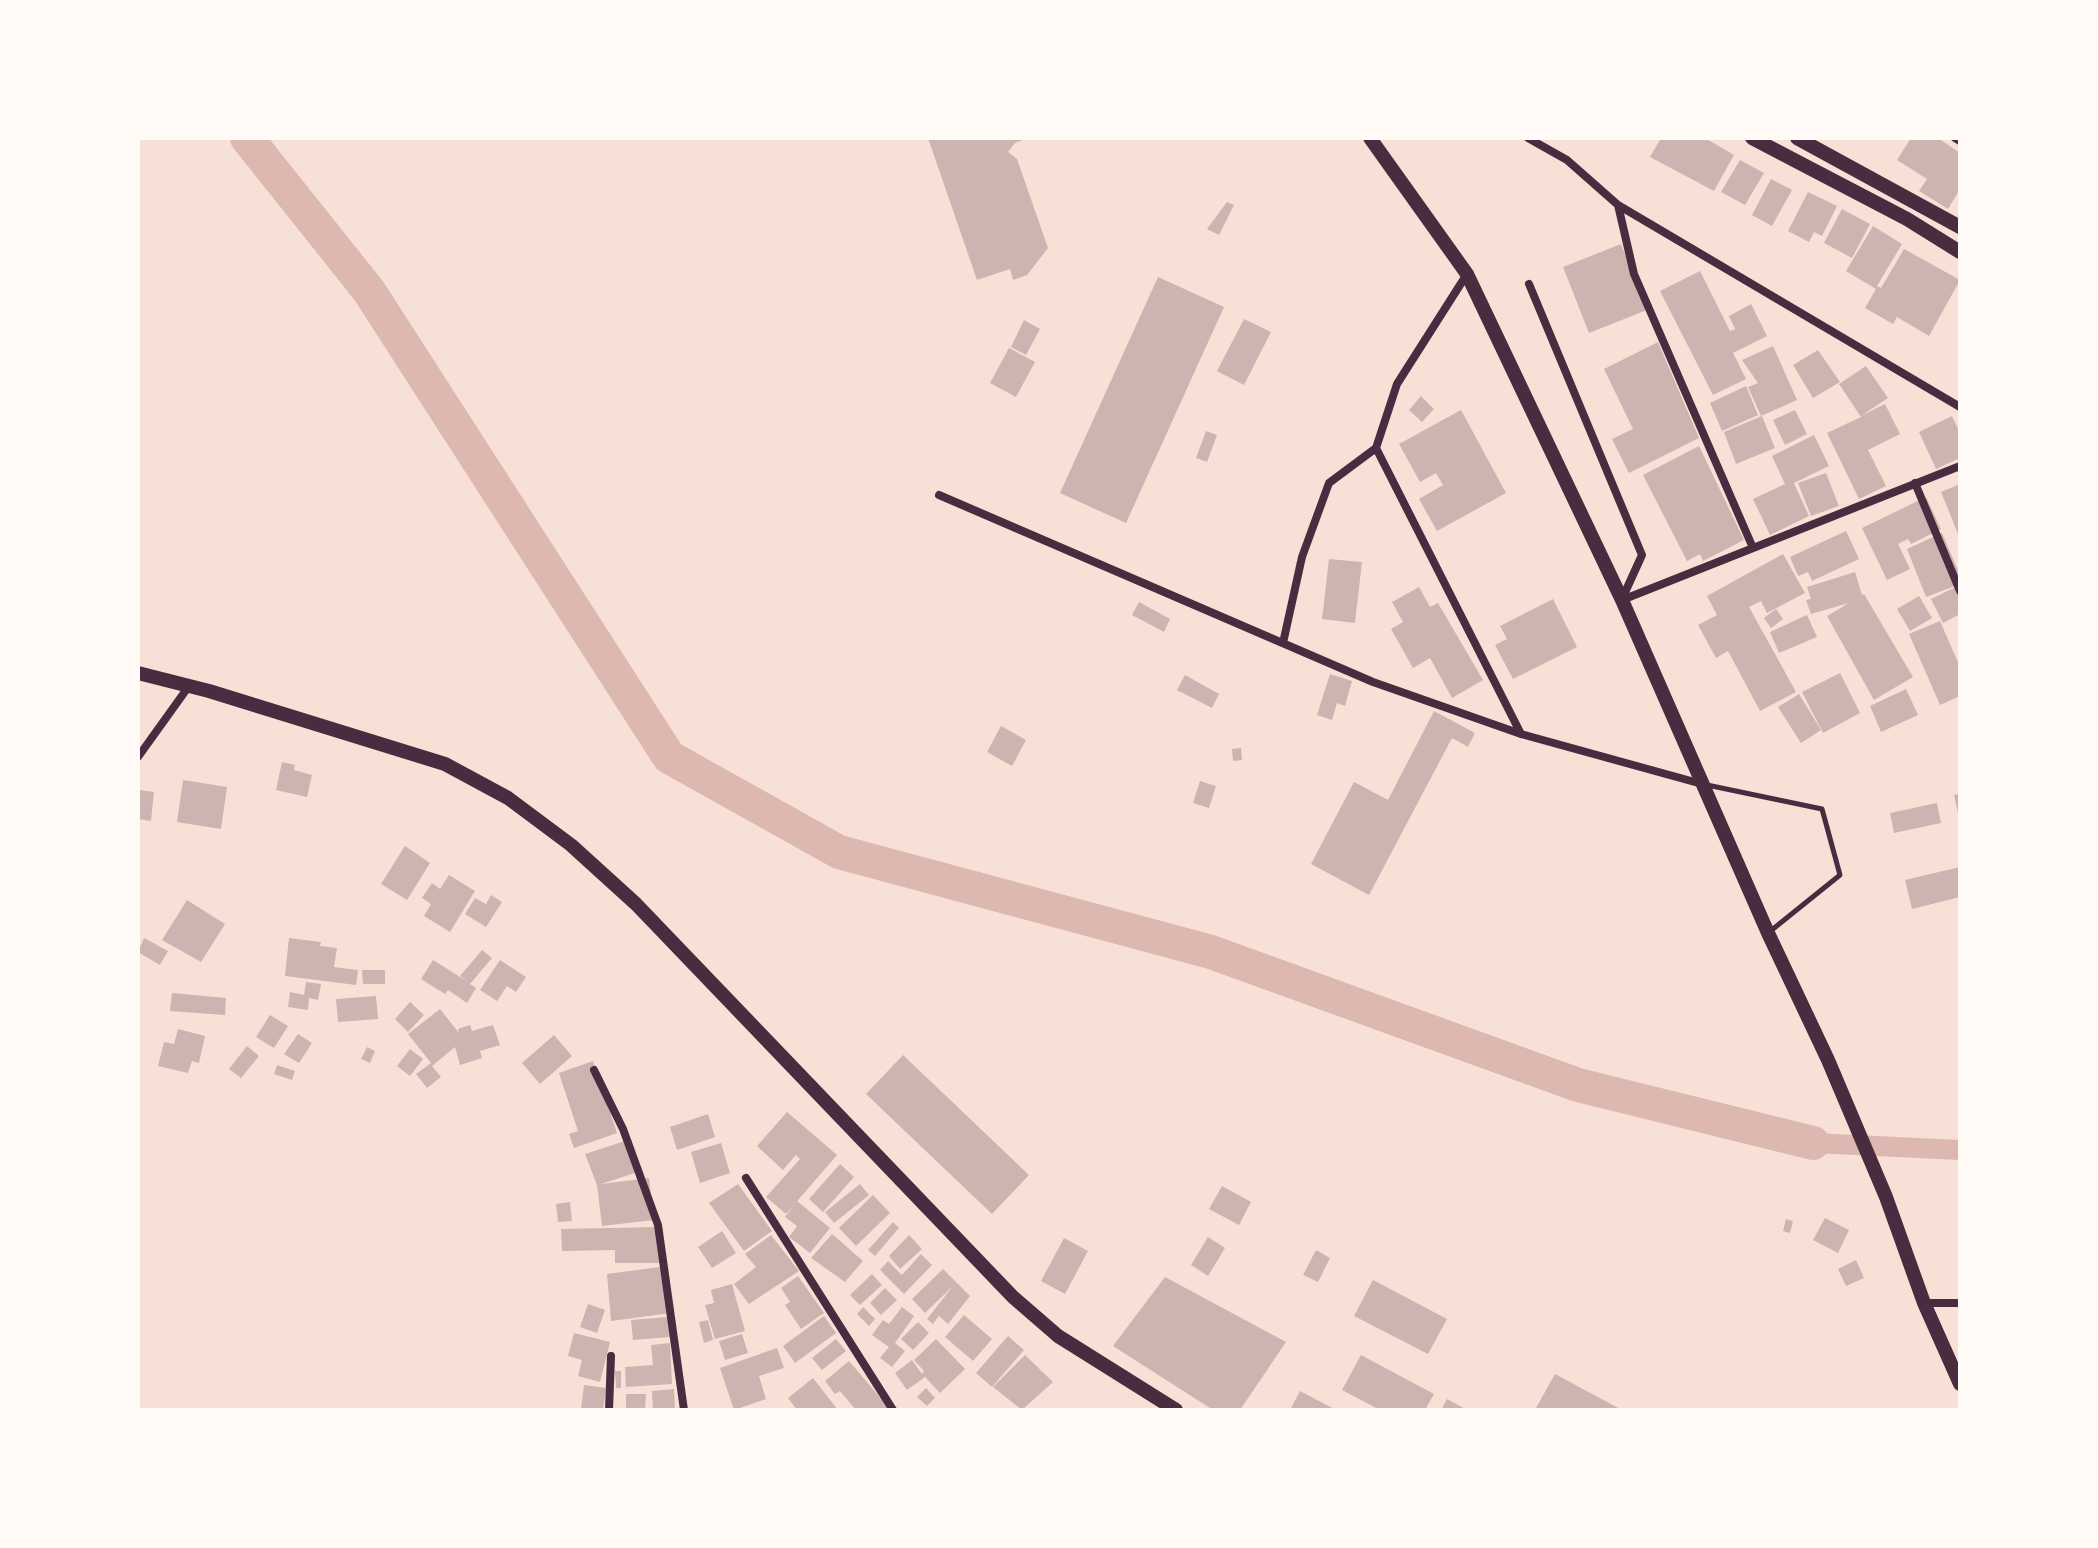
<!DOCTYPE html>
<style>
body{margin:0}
#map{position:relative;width:2098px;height:1548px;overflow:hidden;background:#f7e1d7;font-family:"Source Sans 3",sans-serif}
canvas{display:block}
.frame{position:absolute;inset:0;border:140px solid #fffaf5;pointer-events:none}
</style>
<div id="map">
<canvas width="2098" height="1548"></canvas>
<div class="frame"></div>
</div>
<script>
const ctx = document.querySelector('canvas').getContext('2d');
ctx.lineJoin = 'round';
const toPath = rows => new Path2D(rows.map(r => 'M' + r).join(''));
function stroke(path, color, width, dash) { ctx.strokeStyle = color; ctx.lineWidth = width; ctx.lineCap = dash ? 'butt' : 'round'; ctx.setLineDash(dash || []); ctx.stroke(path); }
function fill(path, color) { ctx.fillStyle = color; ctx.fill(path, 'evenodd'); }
stroke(toPath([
 [1813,1143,1960,1150]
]), '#dcb8b0', 20);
stroke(toPath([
 [247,138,369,291,669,757,839,852,1211,952,1578,1085,1813,1143]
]), '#dcb8b0', 34);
fill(toPath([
 [928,138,1028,138,1015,143,1008,152,1017,159,1048,248,1027,275,1013,280,1010,269,977,280],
 [1661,138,1705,138,1734,155,1714,191,1650,157],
 [1911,138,1938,138,1960,153,1960,189,1948,209,1919,191,1927,179,1897,160],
 [1740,160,1764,173,1745,205,1721,192],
 [1771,179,1792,190,1772,226,1752,215],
 [1808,192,1837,206,1822,236,1814,232,1809,242,1788,231],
 [1227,202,1234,205,1219,235,1207,229],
 [1842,209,1870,224,1852,258,1824,243],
 [1873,226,1902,244,1877,286,1881,288,1904,249,1960,280,1929,336,1897,317,1893,324,1865,308,1876,289,1846,271],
 [1621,244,1647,310,1589,333,1563,267],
 [1700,271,1730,331,1735,329,1729,316,1751,304,1767,336,1733,353,1746,379,1713,395,1660,291],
 [1158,277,1224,307,1126,523,1060,493],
 [1244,319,1271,332,1244,385,1217,371],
 [1024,320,1040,329,1026,355,1011,347],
 [1658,342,1699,438,1629,473,1612,439,1633,429,1604,369],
 [1773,346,1797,400,1761,416,1748,387,1758,383,1742,360],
 [1009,348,1035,362,1016,397,990,383],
 [1818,350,1840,382,1813,398,1793,365],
 [1866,366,1888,398,1861,416,1885,404,1900,434,1868,450,1886,486,1859,499,1827,433,1861,417,1839,384],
 [1746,386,1758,415,1722,431,1710,403],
 [1421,396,1434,409,1422,422,1409,410],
 [1461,410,1506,493,1437,531,1419,499,1443,485,1436,473,1420,482,1399,444],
 [1795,410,1807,434,1785,445,1773,420],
 [1762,416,1775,448,1736,464,1724,432],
 [1952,416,1960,433,1960,458,1936,469,1919,432],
 [1206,431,1217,435,1207,462,1196,458],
 [1814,435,1829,466,1794,483,1809,516,1770,535,1753,499,1785,484,1772,456],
 [1699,446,1744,540,1703,561,1700,554,1687,561,1643,475],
 [1826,473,1839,506,1811,516,1798,483],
 [1960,484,1960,533,1958,534,1941,492],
 [1926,497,1941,529,1911,544,1908,539,1898,544,1910,569,1887,580,1862,528],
 [1846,531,1859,559,1812,581,1808,572,1798,576,1790,557],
 [1942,533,1960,575,1960,584,1926,597,1907,549],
 [1783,554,1805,593,1767,613,1761,601,1749,607,1796,692,1760,711,1728,651,1716,658,1698,625,1717,615,1707,596],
 [1329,559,1362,562,1355,623,1322,619],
 [1855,572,1862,595,1864,594,1913,677,1874,700,1827,616,1849,603,1811,614,1806,600,1811,599,1807,587],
 [1960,585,1960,614,1943,623,1931,599],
 [1419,587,1430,607,1438,603,1483,680,1452,698,1430,658,1413,668,1391,629,1403,622,1392,602],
 [1919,596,1932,618,1910,631,1897,609],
 [1553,599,1577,647,1513,679,1495,645,1507,639,1500,626],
 [1139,602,1170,619,1164,632,1132,615],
 [1776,609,1783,619,1771,628,1764,618],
 [1807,615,1817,637,1779,653,1770,632],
 [1940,621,1960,667,1960,696,1940,705,1909,634],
 [1840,673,1860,713,1823,733,1802,692],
 [1330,674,1352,681,1345,706,1337,703,1332,720,1317,715],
 [1185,675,1219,694,1212,708,1177,690],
 [1906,689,1918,715,1881,732,1870,706],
 [1799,694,1821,730,1801,743,1778,707],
 [1434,711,1475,733,1468,747,1452,738,1369,895,1311,864,1354,782,1388,800],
 [1001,726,1026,740,1012,766,987,752],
 [1241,748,1242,760,1233,761,1232,749],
 [282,762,295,765,294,770,312,775,307,797,276,790],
 [183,780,227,787,221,829,177,822],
 [1200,781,1216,786,1209,808,1193,803],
 [139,790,154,792,151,821,138,819],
 [1960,794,1960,817,1959,817,1954,795],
 [1937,803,1941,823,1894,833,1890,813],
 [405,846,430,863,407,900,381,884],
 [1960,867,1960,897,1912,909,1905,880],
 [449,875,475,891,450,932,424,916,431,904,422,898,432,883,440,889],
 [491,895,502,902,486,927,465,914,475,898,486,904],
 [187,900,225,924,201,962,162,940],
 [144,938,168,951,160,965,138,952],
 [289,938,321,942,320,946,337,948,334,967,358,970,356,985,285,976],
 [482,950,492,958,470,984,476,988,467,1003,448,990,445,994,421,979,433,960,468,982,460,976],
 [500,960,526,977,516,992,507,986,497,1001,480,990],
 [362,970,385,970,385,984,363,984],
 [306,982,321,984,318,1000,309,998,308,1010,288,1007,290,992,304,995],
 [172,993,226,998,225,1015,170,1011],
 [376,996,378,1019,338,1022,336,999],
 [410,1002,424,1015,408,1032,395,1019],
 [440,1009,459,1033,458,1029,470,1025,472,1031,493,1025,500,1045,480,1051,482,1058,460,1065,455,1047,432,1066,441,1077,427,1088,416,1074,431,1063,408,1034],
 [270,1015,288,1026,274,1048,256,1037],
 [178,1029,205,1036,199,1063,192,1061,188,1073,158,1066,164,1042,174,1044],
 [298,1034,312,1043,299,1063,284,1054],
 [554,1035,572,1056,540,1084,522,1063],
 [247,1046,259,1056,241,1078,229,1069],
 [367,1047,375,1051,370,1063,361,1059],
 [410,1049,423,1059,410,1076,397,1066],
 [903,1055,1029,1175,992,1214,866,1094],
 [593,1061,617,1133,574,1148,569,1134,578,1131,559,1073],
 [277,1065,295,1071,292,1080,274,1074],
 [787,1112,837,1155,786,1214,766,1197,800,1159,796,1155,783,1170,757,1146],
 [708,1114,715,1137,677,1150,670,1127],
 [631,1139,641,1171,601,1184,649,1178,654,1220,602,1226,597,1185,585,1154],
 [721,1143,730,1173,700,1183,691,1152],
 [840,1164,854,1177,823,1212,809,1199],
 [738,1184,772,1231,744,1251,709,1203],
 [860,1184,869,1195,834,1223,825,1212],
 [1222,1186,1251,1202,1239,1225,1209,1209],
 [873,1195,890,1213,856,1246,839,1228],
 [797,1201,830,1228,810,1253,789,1237,797,1226,785,1217],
 [570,1202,572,1221,558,1222,556,1204],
 [1825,1218,1849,1230,1838,1253,1813,1240],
 [1786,1219,1793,1221,1790,1233,1783,1231],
 [893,1222,899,1228,875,1256,868,1250],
 [661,1227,661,1263,615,1263,615,1250,562,1251,561,1229],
 [722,1231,736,1253,712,1268,698,1247],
 [832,1234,863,1261,845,1282,811,1258],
 [771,1235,799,1271,749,1304,734,1284,756,1267,745,1254],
 [909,1235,922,1249,900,1269,889,1256],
 [1208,1237,1225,1248,1208,1276,1191,1265],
 [1064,1238,1088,1251,1065,1294,1041,1281],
 [1316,1250,1330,1258,1318,1282,1303,1275],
 [921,1254,932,1265,904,1294,880,1270,888,1261,902,1275],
 [1856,1260,1864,1278,1846,1286,1838,1269],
 [660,1267,671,1313,611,1321,607,1274],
 [943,1269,970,1296,948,1324,939,1316,933,1324,927,1319,953,1286,925,1313,912,1299],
 [872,1274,882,1285,860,1305,850,1295],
 [798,1276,824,1313,801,1329,785,1305,790,1302,781,1288],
 [1165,1277,1286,1342,1240,1410,1213,1410,1113,1346],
 [1373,1280,1447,1319,1428,1354,1354,1316],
 [732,1284,745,1331,715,1339,705,1305,714,1303,711,1290],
 [885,1288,897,1300,881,1315,870,1303],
 [588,1304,605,1310,597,1333,580,1327],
 [863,1307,875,1319,869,1326,857,1314],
 [902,1307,914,1316,895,1343,905,1351,892,1367,880,1358,889,1347,872,1335,883,1320,889,1324],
 [964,1315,992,1339,973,1361,945,1337],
 [824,1316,836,1333,795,1363,783,1346],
 [668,1317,670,1337,633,1340,631,1320],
 [708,1320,713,1340,704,1343,699,1322],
 [918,1322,929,1333,913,1350,901,1339],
 [574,1333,610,1342,600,1382,578,1376,582,1360,568,1356],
 [742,1334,748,1353,725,1360,719,1341],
 [1008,1336,1024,1350,992,1387,976,1373],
 [836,1339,846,1351,822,1370,812,1358],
 [936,1339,965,1369,940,1393,925,1377,907,1390,895,1373,912,1360,922,1374,924,1371,914,1360],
 [670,1343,672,1384,626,1387,625,1367,653,1365,651,1345],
 [777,1348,784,1368,759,1376,766,1399,734,1410,720,1368],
 [1025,1355,1053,1382,1022,1410,993,1387],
 [1361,1355,1434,1394,1425,1410,1380,1410,1342,1390],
 [849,1361,878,1395,889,1410,856,1410,840,1391,835,1394,825,1381],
 [615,1371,621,1371,621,1388,616,1388],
 [1555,1374,1622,1410,1536,1408],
 [813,1378,838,1410,797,1410,788,1398],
 [584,1385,606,1388,603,1410,581,1410],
 [926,1388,935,1398,927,1406,917,1397],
 [674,1389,675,1410,653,1410,652,1391],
 [1300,1391,1336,1410,1290,1410],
 [626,1394,646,1394,645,1410,626,1410],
 [1447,1399,1467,1410,1441,1410]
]), '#ccb4b1');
stroke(toPath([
 [1707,785,1822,809,1840,875,1768,933]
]), '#4a2c40', 5);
stroke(toPath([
 [1528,138,1567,160,1618,205,1960,407],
 [1955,138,1960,141],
 [1618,205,1634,274,1753,548],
 [1467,274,1397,384,1376,448,1521,734],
 [1529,284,1642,555,1622,599],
 [1915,483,1960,591],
 [939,495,1373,682,1521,734,1702,784],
 [1622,600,1960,466],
 [1283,643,1302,557,1329,483,1376,448],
 [138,757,189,686],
 [594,1070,623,1129,658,1225,684,1410],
 [746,1178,893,1410],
 [1924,1303,1960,1303],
 [609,1410,611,1356]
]), '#4a2c40', 8);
stroke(toPath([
 [1752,138,1907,219,1960,252],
 [1797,138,1960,227]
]), '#4a2c40', 14);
stroke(toPath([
 [1370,138,1467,274,1622,600,1768,933,1828,1060,1886,1197,1924,1303,1960,1384],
 [138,673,209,691,445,764,508,798,571,845,636,904,1013,1297,1058,1336,1176,1410]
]), '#4a2c40', 14);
</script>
